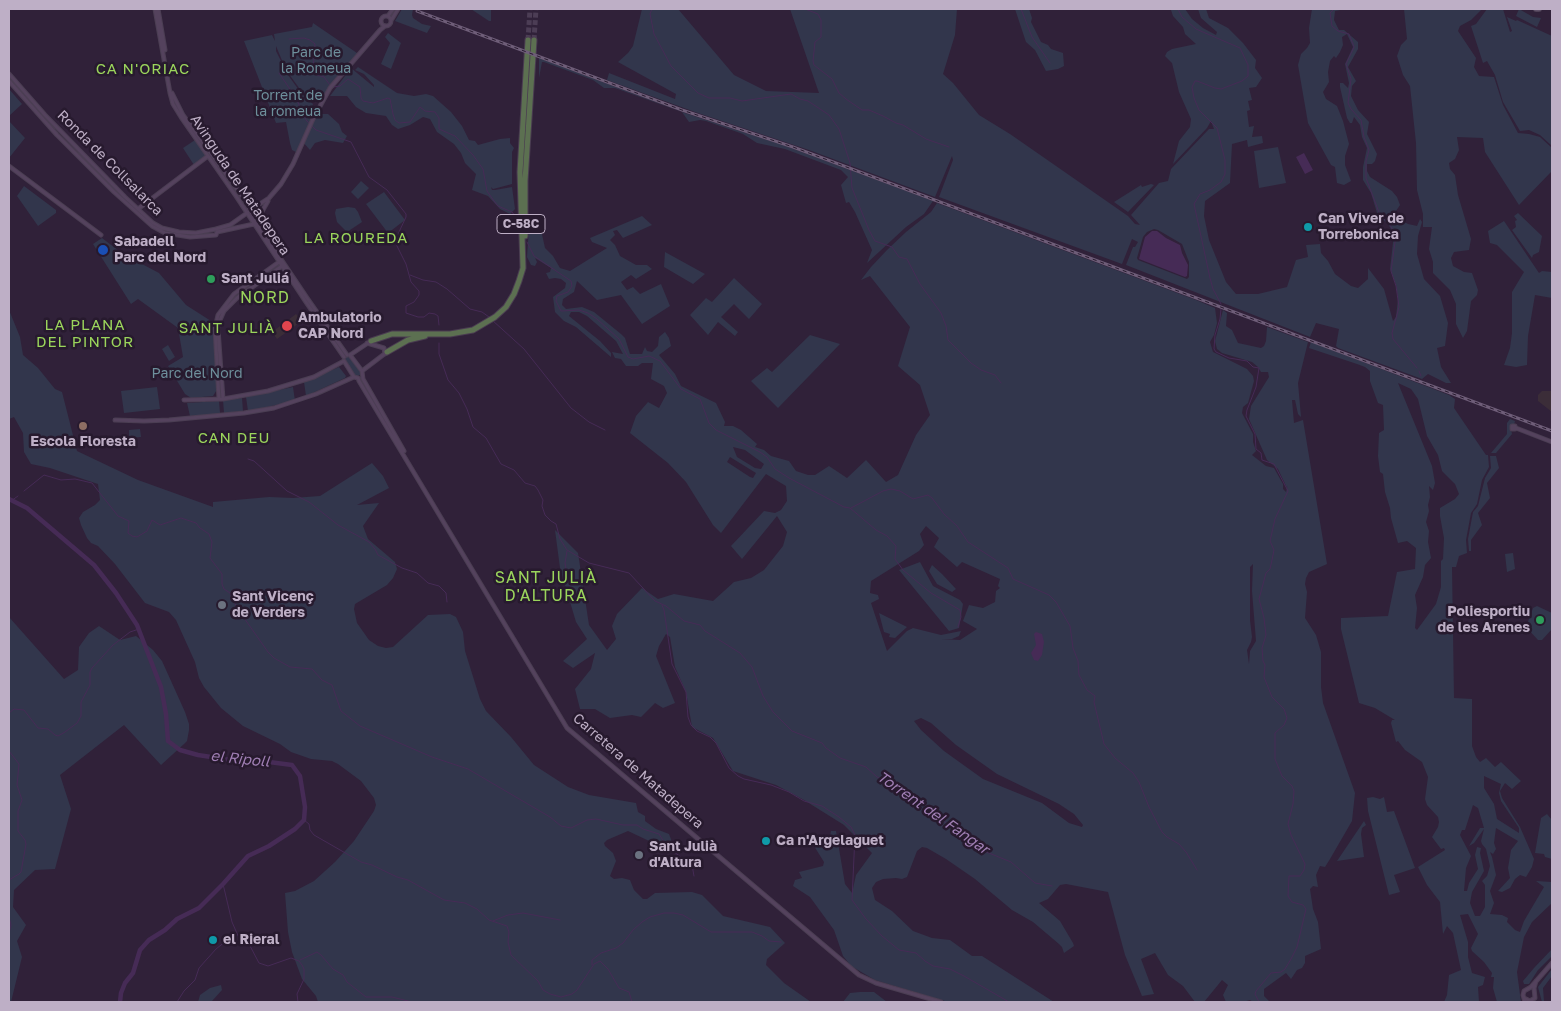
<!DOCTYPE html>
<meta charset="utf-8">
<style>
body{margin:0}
#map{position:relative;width:1561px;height:1011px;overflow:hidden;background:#302139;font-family:"Golos Text",sans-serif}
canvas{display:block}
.frame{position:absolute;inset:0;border:10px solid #beafc6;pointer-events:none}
</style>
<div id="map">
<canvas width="1561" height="1011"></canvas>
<div class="frame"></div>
</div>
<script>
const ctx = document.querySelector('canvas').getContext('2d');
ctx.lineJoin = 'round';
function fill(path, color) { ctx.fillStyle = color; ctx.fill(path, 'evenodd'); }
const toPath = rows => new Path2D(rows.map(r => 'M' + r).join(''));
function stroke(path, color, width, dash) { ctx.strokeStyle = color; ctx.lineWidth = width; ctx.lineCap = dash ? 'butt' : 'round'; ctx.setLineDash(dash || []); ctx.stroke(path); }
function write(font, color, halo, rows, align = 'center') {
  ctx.font = font + ' "Golos Text",sans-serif'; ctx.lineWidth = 5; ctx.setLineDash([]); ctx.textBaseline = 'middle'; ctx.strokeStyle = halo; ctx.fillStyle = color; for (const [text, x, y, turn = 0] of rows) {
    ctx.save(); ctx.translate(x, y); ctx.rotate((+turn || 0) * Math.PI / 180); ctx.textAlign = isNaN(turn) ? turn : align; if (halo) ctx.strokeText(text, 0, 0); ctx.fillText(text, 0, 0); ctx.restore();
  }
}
fill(toPath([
 [296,314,302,321,277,339,272,332],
 [1542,391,1552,391,1552,412,1538,401,1538,395]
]), '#3b2d38');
fill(toPath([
 [402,9,413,9,412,15,413,18,422,24,431,26,427,33,395,21],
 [471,9,491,9,491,21,489,21],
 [642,9,678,9,734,75,766,91,819,93,790,9,957,9,955,35,943,74,953,83,979,115,1010,134,1128,216,1135,224,1140,225,1131,215,1159,183,1168,181,1171,169,1209,129,1214,129,1211,121,1207,128,1173,164,1179,141,1190,127,1191,119,1179,92,1172,63,1165,56,1167,52,1172,49,1196,44,1185,34,1183,27,1173,16,1171,10,1185,9,1192,19,1203,28,1216,35,1217,32,1201,18,1198,9,1206,9,1209,18,1228,28,1243,43,1256,60,1255,68,1262,78,1256,87,1249,88,1252,100,1248,101,1250,110,1247,111,1249,127,1254,126,1252,137,1262,136,1263,143,1248,147,1247,140,1232,144,1230,183,1205,201,1204,216,1209,240,1226,282,1236,294,1258,294,1287,287,1296,260,1308,257,1306,245,1320,244,1321,253,1328,261,1335,274,1351,286,1358,288,1368,279,1368,268,1384,289,1393,321,1396,317,1398,299,1396,285,1390,269,1394,234,1388,224,1378,216,1371,193,1363,180,1363,167,1367,148,1362,137,1360,125,1354,117,1352,123,1350,123,1347,118,1340,87,1340,83,1343,83,1348,88,1349,83,1345,64,1353,47,1347,34,1342,37,1343,45,1340,52,1336,58,1334,56,1330,61,1328,72,1329,82,1323,92,1326,99,1337,106,1343,121,1349,144,1345,156,1345,165,1351,181,1344,185,1337,183,1335,167,1331,165,1308,123,1298,65,1301,54,1307,48,1310,43,1309,28,1312,9,1346,9,1335,11,1334,20,1339,30,1344,30,1358,42,1358,49,1348,67,1356,81,1352,86,1351,96,1358,110,1369,122,1367,134,1377,154,1375,161,1372,164,1367,164,1367,171,1370,177,1392,191,1397,197,1400,205,1396,211,1397,218,1408,224,1417,226,1420,219,1422,222,1418,236,1417,254,1424,279,1440,296,1448,323,1445,346,1437,348,1441,367,1451,383,1446,383,1428,374,1422,379,1338,348,1336,346,1339,329,1316,323,1310,337,1126,265,1133,247,1135,247,1138,242,1132,239,1122,264,939,197,953,160,952,156,935,197,809,150,695,112,607,80,609,73,675,99,676,94,618,62,628,53,633,46],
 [1154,229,1158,230,1182,244,1189,262,1189,277,1187,279,1138,260,1137,258,1143,237,1147,232],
 [1015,9,1029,9,1032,18,1031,22,1041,42,1048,45,1051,49,1063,53,1064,66,1058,69,1046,71,1035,50,1026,42],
 [1404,9,1482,9,1471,20,1460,26,1458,31,1476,58,1474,67,1479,76,1494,77,1503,105,1518,133,1529,134,1540,137,1552,148,1552,171,1519,205,1485,152,1483,138,1457,137,1459,150,1455,159,1449,163,1450,169,1455,175,1458,195,1471,239,1469,250,1454,252,1451,258,1453,266,1464,272,1472,273,1478,290,1477,295,1471,301,1467,331,1463,338,1456,324,1456,304,1450,290,1433,273,1433,262,1429,249,1432,227,1423,227,1423,214,1417,190,1416,143,1410,86,1403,75,1397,56,1401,45,1407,39],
 [1487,9,1503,9,1510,32,1512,31,1507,17,1516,21,1517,20,1552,36,1552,146,1540,135,1529,130,1520,131,1503,102,1495,75,1487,61,1483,63,1471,26,1476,24],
 [1519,9,1533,17,1541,18,1537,27,1516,16],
 [313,23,357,53,361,52,320,102,302,92,286,70,276,46,276,51,288,75,301,93,313,104,312,108,314,113,318,114,328,114,339,124,342,132,347,136,343,143,325,140,315,143,310,150,302,141,296,152,292,150,290,143,286,122,276,123,244,41,272,35,275,41,274,34,312,27],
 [388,33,401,43,391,69,381,64,390,43,385,37],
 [539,58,685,113,786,146,933,201,924,214,906,227,867,263,872,250,855,212,849,202,846,203,841,185,848,177,841,170,785,149,757,143,743,134,706,121,700,120,689,122,682,112,615,88,604,88,593,80,544,62,542,62,539,78],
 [358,67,397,93,414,96,426,94,433,96,451,112,462,126,469,140,475,141,478,145,500,139,510,138,510,143,514,148,512,152,512,184,497,188,493,189,491,187,492,190,495,190,512,187,515,209,510,214,500,209,488,196,472,190,476,174,465,163,461,153,454,144,437,132,430,119,423,117,410,125,398,129,392,125,386,116,366,113,356,107,347,96,330,96,351,68,374,87,374,85,364,74,355,70],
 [9,89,22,104,9,116],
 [9,121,25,138,9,158],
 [195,140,206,155,206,157,194,165,183,148],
 [1278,147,1286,183,1259,188,1254,151],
 [361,181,369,188,358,199,351,192],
 [1151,184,1154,185,1128,212,1114,202,1141,185,1142,187],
 [24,186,56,210,56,213,38,226,17,196],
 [384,192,405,220,388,233,366,204],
 [937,203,1196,300,1215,308,1217,323,1214,335,1210,342,1213,352,1247,369,1253,376,1254,381,1248,403,1243,407,1242,413,1253,434,1253,442,1256,451,1252,455,1266,466,1274,468,1283,484,1283,489,1286,492,1288,485,1287,488,1278,469,1267,460,1249,419,1251,406,1269,377,1268,372,1261,372,1258,367,1252,362,1222,353,1217,349,1215,341,1223,310,1227,313,1226,326,1232,330,1238,343,1261,348,1264,346,1266,341,1267,327,1308,342,1298,383,1301,417,1298,414,1295,400,1292,400,1294,423,1303,420,1327,564,1309,572,1306,578,1305,584,1307,592,1305,618,1316,635,1321,652,1321,687,1323,703,1355,793,1352,821,1330,859,1325,867,1320,866,1316,875,1318,887,1313,886,1310,889,1313,909,1318,922,1321,949,1305,956,1305,963,1302,968,1297,970,1291,979,1286,973,1264,989,1264,996,1270,1002,1253,1002,1250,1000,1243,1002,1226,1002,1223,995,1228,985,1222,980,1204,1002,1195,1002,1183,986,1168,975,1155,953,1141,959,1154,994,1142,996,1125,955,1108,892,1066,884,1060,885,1048,899,1039,903,1060,921,1073,943,1074,946,1064,953,1062,947,1059,944,1033,922,1012,910,975,879,946,859,927,848,922,847,917,851,907,877,902,879,896,878,883,879,876,882,872,888,875,900,892,911,913,931,932,938,950,940,972,956,982,956,1054,1002,948,1002,875,980,851,966,843,956,834,930,810,897,793,886,795,880,802,878,799,872,823,866,824,862,814,846,803,837,810,835,829,842,831,831,836,831,845,884,852,893,856,875,872,853,844,825,804,800,776,785,733,771,713,738,692,727,686,692,675,667,670,637,666,634,659,646,656,656,675,703,663,708,655,703,641,717,632,715,610,718,595,709,580,709,575,689,591,669,595,653,573,668,563,661,587,639,576,622,560,568,555,530,578,553,589,625,607,650,616,639,612,626,617,614,642,588,658,599,674,594,713,601,734,582,751,578,764,570,783,546,787,532,777,516,742,559,731,546,764,511,775,513,781,510,787,501,786,486,766,474,721,533,713,525,686,482,668,463,630,433,636,416,648,402,659,408,667,393,664,386,651,379,653,363,642,363,638,366,626,366,621,359,615,358,612,352,623,354,616,341,587,316,579,312,571,312,569,316,600,341,611,353,611,357,576,327,564,321,555,312,553,297,565,288,566,283,561,279,555,278,549,279,546,273,550,272,551,268,535,258,537,262,535,266,531,265,527,257,529,227,540,225,545,248,553,256,560,268,570,271,607,248,592,242,590,238,642,216,652,225,623,238,617,230,613,231,615,235,610,240,615,245,620,256,636,265,647,265,652,269,636,279,631,275,621,282,627,290,633,287,640,294,661,284,670,306,642,324,621,295,597,300,577,281,574,292,563,299,562,305,566,309,582,307,594,312,621,334,625,338,630,354,642,354,645,347,647,351,652,352,658,346,659,337,665,332,669,338,671,346,659,355,675,374,681,386,716,403,725,422,724,426,733,426,741,430,757,444,755,447,764,450,771,456,789,461,796,471,808,475,815,475,829,466,847,478,866,460,886,482,898,475,916,435,930,415,920,385,898,366,910,327,870,276,861,280,871,267,887,250,906,232,931,212],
 [733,447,745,450,764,464,761,469,755,468,737,457],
 [730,457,756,473,753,478,750,477,727,462],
 [926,526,939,538,934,547,957,567,962,562,1000,579,998,586,1000,588,996,591,995,602,983,608,969,605,963,621,977,629,960,640,941,639,952,639,959,636,961,631,941,635,913,628,907,631,887,651,871,603,879,599,878,595,870,593,871,581,919,551,924,545,920,534],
 [1253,564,1252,591,1256,641,1250,651,1249,664,1247,650,1251,642,1252,637,1250,620,1250,567],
 [921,718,931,723,956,745,997,774,1059,804,1074,814,1083,825,1082,827,1069,823,1042,803,983,779,944,751,921,730,914,721],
 [348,207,355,208,358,212,362,222,347,232,337,222,335,213,336,209],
 [1518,213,1542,236,1539,252,1533,255,1532,258,1512,230,1516,227,1515,221,1517,220,1514,216],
 [1504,221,1539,273,1542,271,1552,272,1552,298,1535,295,1528,336,1527,365,1516,367,1504,365,1510,348,1512,333,1512,292,1524,272,1497,245,1490,243,1488,231],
 [102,238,123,254,159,273,186,305,211,321,215,328,218,388,213,396,191,398,185,394,168,366,183,357,178,328,138,299,131,304,93,244],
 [665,252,705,274,693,284,664,267],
 [734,278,762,304,749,319,734,304,721,317,738,332,735,336,718,322,708,335,690,315,706,298,712,302],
 [9,310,20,337,23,355,38,368,55,389,62,392,77,451,138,480,213,507,213,502,269,497,293,498,320,496,372,463,383,476,389,488,357,505,379,503,363,526,368,539,395,562,397,569,393,578,387,585,355,604,354,609,357,623,369,640,378,646,386,648,393,647,428,615,450,614,456,617,463,632,465,651,480,699,486,711,511,737,534,765,568,787,589,795,636,803,638,812,645,816,645,821,656,829,669,834,675,850,671,853,664,848,628,831,607,840,604,843,605,846,613,853,616,861,610,876,614,879,622,878,630,880,634,890,643,899,647,899,655,893,692,892,702,895,723,916,770,927,785,943,767,959,766,965,784,983,811,1002,318,1002,316,996,302,979,292,952,288,932,285,893,295,891,314,881,335,862,354,841,374,811,376,805,374,798,361,781,338,764,332,761,311,759,291,752,280,744,243,726,221,708,204,687,199,678,195,662,176,620,169,612,145,603,115,564,98,546,91,543,87,538,81,525,79,518,83,512,95,505,100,500,98,484,50,468,31,464,24,452,23,433,14,417,9,419],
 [810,335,840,344,778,408,751,381,767,368,772,372],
 [1311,342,1449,395,1455,399,1454,408,1486,455,1488,455,1489,467,1482,480,1477,504,1471,513,1466,540,1467,553,1459,556,1456,567,1452,567,1454,698,1472,699,1472,746,1476,757,1480,762,1486,758,1495,767,1501,762,1521,781,1512,789,1505,783,1500,791,1502,798,1520,827,1534,859,1532,867,1526,877,1520,875,1515,879,1510,888,1502,892,1498,891,1510,878,1508,868,1511,850,1518,841,1496,828,1494,843,1496,849,1493,854,1490,852,1492,857,1496,875,1490,891,1494,903,1490,914,1502,915,1508,918,1507,922,1515,930,1520,932,1524,921,1544,887,1536,881,1552,882,1552,903,1532,922,1524,937,1517,972,1521,1002,1497,1002,1493,988,1494,977,1491,977,1492,973,1484,962,1472,951,1471,948,1478,934,1468,914,1460,915,1468,942,1468,957,1472,973,1485,977,1483,985,1478,987,1479,1002,1444,1002,1447,995,1449,975,1461,970,1453,933,1447,926,1443,934,1440,902,1427,885,1418,867,1445,850,1444,848,1441,849,1432,837,1438,827,1439,822,1438,817,1427,805,1425,799,1428,777,1422,762,1405,750,1398,741,1396,742,1391,723,1392,720,1395,720,1375,708,1359,703,1341,629,1341,618,1388,616,1397,572,1415,569,1416,548,1407,541,1398,543,1391,518,1390,508,1385,492,1383,474,1380,472,1378,456,1379,433,1384,430,1383,405,1378,403,1370,381,1370,371,1365,367,1357,364,1309,348],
 [1398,383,1411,389,1418,399,1427,436,1438,455,1442,471,1455,484,1459,494,1455,499,1440,508,1440,516,1444,538,1443,559,1441,561,1441,587,1436,604,1417,630,1415,628,1417,608,1415,595,1423,577,1425,565,1431,558,1428,542,1429,531,1426,522,1429,511,1428,505,1430,497,1429,486,1433,490,1435,483,1432,466],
 [1484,776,1501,784,1499,793,1501,801,1519,828,1519,833,1497,819,1494,804,1484,788],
 [1473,805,1478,808,1484,828,1480,828,1469,846,1474,843,1484,829,1481,841,1482,844,1486,849,1490,866,1487,876,1482,881,1485,885,1485,907,1480,916,1475,916,1470,903,1472,892,1484,871,1480,853,1481,848,1477,847,1475,855,1478,869,1469,883,1467,891,1464,891,1466,868,1471,856,1460,835,1462,830,1465,830],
 [168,345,175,357,169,361,162,349],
 [347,356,350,357,360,372,360,375,357,376,355,375,345,360],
 [339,367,346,376,345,378,306,396,304,382],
 [157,387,160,409,124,413,121,391],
 [293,387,295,401,248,411,246,397],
 [242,398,243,411,224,413,223,400],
 [219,401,220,413,218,414,190,416,187,403],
 [1510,419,1515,421,1514,425,1510,425,1512,434,1496,453,1491,453,1507,434,1507,423],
 [140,429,141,437,129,438,129,430],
 [1490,456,1496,456,1499,468,1487,483,1490,498,1478,513,1482,525,1471,540,1471,551,1469,551,1468,539,1473,512,1478,506,1485,478,1491,468],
 [1513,553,1515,569,1507,572,1505,554],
 [920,562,933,586,960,600,963,604,959,628,949,631,899,570],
 [932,565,942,574,956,589,952,592,937,584,929,571],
 [1537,606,1552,613,1552,629,1542,640,1538,640,1526,627,1533,608],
 [879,613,907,627,895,638,889,637,890,634,884,632],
 [9,617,64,679,78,670,79,647,89,633,99,626,120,640,136,636,153,650,162,661,185,712,189,724,189,730,187,741,184,744,161,765,124,725,60,775,71,809,55,869,35,870,14,890,13,907,26,925,17,941,22,957,11,1002,9,1002],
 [1373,797,1380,799,1384,797,1387,812,1394,811,1415,868,1394,875,1400,892,1389,895,1368,811,1367,798],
 [1547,814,1552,820,1552,859,1545,857,1544,854,1535,853,1541,818],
 [1364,821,1366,825,1362,828,1361,834,1364,857,1337,861],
 [1552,949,1552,956,1538,970,1529,984,1524,984,1523,981,1534,968],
 [1552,969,1552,976,1543,988,1544,1001,1542,1002,1538,987],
 [221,985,222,990,212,1001,215,1002,198,1002,200,995,210,988],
 [860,992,874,992,887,1002,843,1002,850,993]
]), '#32364c');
fill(toPath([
 [1304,153,1313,170,1305,174,1296,157],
 [1152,231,1157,231,1166,238,1180,245,1182,253,1188,265,1187,276,1185,277,1139,259,1145,237],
 [1036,632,1042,634,1044,642,1042,655,1038,661,1034,660,1031,653,1036,645,1034,634]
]), '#462b56');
stroke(toPath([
 [652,9,650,14,654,34,671,66,698,93,709,98,730,98,742,101,791,94,800,99,808,101,829,115,839,129,850,163,852,188,869,230,875,241,892,247,899,257,907,259,920,284,941,313,946,326,948,340,971,363,981,370,995,375,1001,383],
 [805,9,818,14,821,20,821,37,815,42,813,61,814,65,832,79,839,93,846,99,862,110,869,110,883,116,896,123,903,125,926,139,949,147],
 [1021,9,1032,37,1050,63],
 [1178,9,1182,17,1196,29,1240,48,1248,65,1248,76,1242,81,1221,89,1215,88,1197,81,1195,81,1192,87,1194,98,1199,110,1217,128,1225,160,1225,174,1221,182,1210,190,1200,194,1194,204,1210,278,1213,289,1221,304],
 [1334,9,1330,13,1332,26,1338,31,1349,34,1354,47,1346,64,1351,79,1348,103,1351,109,1361,120,1364,137,1369,150,1366,161,1366,178,1380,215,1390,225,1396,235,1391,271,1396,286,1399,307,1392,333,1393,339,1417,368],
 [289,39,304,38,310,40,315,44,313,70,314,74,324,77,330,85],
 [279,73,296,98,306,120,316,130,351,142,369,177,387,190,406,214,406,217,399,232,396,244,406,264,411,282,419,291,419,295,414,302,406,306,406,313,418,317,424,317,429,313,435,314,438,316,439,325],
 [333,87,340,86,348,79,360,87,361,98,363,101,373,103,388,98,390,99,393,114,395,120,399,123,410,122,420,107,425,111,435,112,439,118,439,129,455,136,473,155,483,169,487,191,494,201,498,206,512,212,515,216,512,220,518,223],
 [527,242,534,256,571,281,572,286,568,292,557,296,556,301,561,311,579,310,588,313,597,319,619,339,628,357,633,359,649,356,660,361,681,389,700,399,709,423,716,430,760,452,767,457,775,469,789,478,844,507,850,508,876,530,887,536,896,546,895,559,903,570,931,593,960,610,961,617,958,627],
 [410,275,423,280,436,282,447,289,470,309,482,312,489,317],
 [1221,309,1220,319,1215,335,1214,349,1216,352,1229,358,1247,361,1253,367,1259,368,1256,387,1247,410,1246,416,1255,434,1256,449,1261,453,1262,460,1274,464,1288,491,1275,519,1270,541,1274,550,1272,560,1270,569,1266,573,1259,599,1264,618,1266,635,1262,648,1263,661,1265,665,1264,677,1272,697,1284,709,1287,718,1284,725,1275,733,1275,759,1282,776,1292,786,1294,791,1293,804,1288,824,1291,835,1305,864,1304,870,1300,876,1289,876,1288,896,1292,902,1303,905,1306,909,1297,947,1291,959,1285,969,1281,972,1271,973,1256,991,1255,994,1259,1002],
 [492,320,524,349,571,408,589,422,605,430],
 [439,343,439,354,448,380,459,393,467,409,473,427,486,438,501,464,514,470,525,483,535,486,538,490,543,500,542,506,545,515,551,521,556,524,560,539,567,550,589,563,629,573,655,601,666,606,684,621,700,625,705,631,740,653,752,667,763,696,773,712,792,731,822,743,826,748,840,758,866,767,877,777,891,783,935,811,948,825,984,851,1011,862,1035,883,1052,886],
 [1419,371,1421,376],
 [248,459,254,461,287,491,309,502,338,525,369,542,375,549,378,555,402,568,417,573,428,583,439,586,446,593,447,602],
 [24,491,44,475,61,480,75,479,92,483,118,516,129,521,128,533,132,536,137,537,147,531,152,520,160,525,181,518,196,523,200,528,209,534,212,542,210,558,222,574,222,584,224,589,230,593,237,608,268,652,274,658,290,667,312,669,322,680,332,685,341,711,360,726,432,757,468,769,550,817,561,826,571,828,587,820,596,819,623,825,637,825,643,829,659,834,667,847,692,865,694,876],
 [11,501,18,496],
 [851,508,883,491,891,489,900,491,913,499,928,495,932,498,944,514,957,526,968,542,1008,568,1013,579,1049,595,1056,602,1070,626,1073,648,1078,661,1079,675,1087,690,1095,696,1094,702,1104,744,1115,758,1133,773,1139,782,1149,807,1162,832,1167,837,1179,844,1186,852,1197,870],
 [567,551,565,563,567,575,571,590,582,600],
 [662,605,664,610,672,664,686,692,688,717,691,725,697,731,710,737,716,743,729,768,738,776,744,779,771,785,789,792,804,801,822,806,839,817,851,827,855,835,852,900,866,919,882,936,899,950,916,953,925,961,933,966,950,969,964,976,1009,1002],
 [9,713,14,709,24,710,38,728,48,729,55,735,58,736,65,732,77,723,81,716,81,702,90,685,90,672,92,668,113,645,130,632,139,629],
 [9,751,19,764,17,785,22,800,18,811,18,831,25,840,26,844,21,872,19,874,9,880],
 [304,820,309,824,310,830,314,835,361,862,372,865,397,877,408,880,444,900,465,903,477,909,489,920,507,926,509,932,508,942,511,955,538,981,543,990,550,994,561,997,572,994,577,990,594,964,600,961,608,969,619,988,629,992,632,1002],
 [223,884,232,922,239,938,249,944,259,963,268,966,291,958,299,961,302,965,304,969,304,979,297,994,298,1002],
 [9,917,11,925,9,933],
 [493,921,508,915,523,913,560,920],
 [300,960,317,952,321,955,333,969,343,975,347,982,366,997,392,997,412,1002],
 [592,965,592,960,601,953,616,948,623,943,633,930,642,922,650,917,664,913,674,913,683,915,711,932,752,932,762,936,769,941,781,942],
 [177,1002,184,991,195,980,199,968,216,949,236,933]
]), '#462b56', 1);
stroke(toPath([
 [9,499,27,508,94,565,116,593,137,625,161,687,166,714,168,741,180,750,198,755,237,761,269,762,292,765,300,776,305,807,304,820,295,829,269,846,248,856,223,884,199,908,177,919,165,930,149,940,140,950,133,973,125,983,121,993,120,1002]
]), '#462b56', 4.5);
stroke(toPath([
 [528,40,530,9],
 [534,40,536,9]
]), '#4c3d55', 5, [5, 2.5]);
const secondary = toPath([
 [155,9,170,93,173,104,181,117,236,196,306,302,344,357],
 [158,9,165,50],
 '381 21a5 5 0 1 1 10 0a5 5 0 1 1-10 0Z',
 [388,16,393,9],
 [392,19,398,9],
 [9,74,45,115,125,197,153,223,162,228,179,232,196,233,216,229],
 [9,81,57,135,114,192,152,226,165,233,190,237,216,235,217,232,254,224],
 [172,93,183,115,244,199,256,222,307,298,347,355],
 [9,166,101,235],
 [138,209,208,156],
 [249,211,269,198,281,184,293,164,313,119,330,88,380,30,385,26],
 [256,222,268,201],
 [216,229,230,225,247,213],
 [367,343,384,348,385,354],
 [350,355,362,371,363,379,404,451],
 [350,355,371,341],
 [344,361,354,377,358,378,359,381,567,728,859,975,876,983,941,1002],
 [362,371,387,352],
 [219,399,215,328,218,315,234,294,279,262],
 [223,399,218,329,220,320,224,311,237,298,282,266],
 [184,400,223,399,268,391,314,377,344,361],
 [115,420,144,421,169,420,244,413,274,408,316,394,354,377],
 [1512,426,1515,426,1515,429,1512,429,1512,426],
 [1516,428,1552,442],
 [1524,998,1530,1001,1535,998,1534,988,1536,981],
 [1525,1002,1523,995,1524,991,1531,987,1552,963]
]);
const primary = toPath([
 [1536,9,1539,9]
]);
const highway = toPath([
 [525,236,525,181,534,40],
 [371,341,392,334,450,334,473,330,495,317,506,307,514,294,519,281,523,268,520,172,528,40],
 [387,352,408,340,425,336]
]);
stroke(secondary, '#4b3e53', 5);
stroke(primary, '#4b3e53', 6);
stroke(highway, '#4a3c51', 7);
stroke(secondary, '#54425d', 3);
stroke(primary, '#61526a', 4.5);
stroke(highway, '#5c7051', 5);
const rail = toPath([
 [417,11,682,110,793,147,1552,431]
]);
stroke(rail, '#6e5d78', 3);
stroke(rail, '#271a2e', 1, [4]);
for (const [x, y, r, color] of [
 [1308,227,5,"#0f9aa8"],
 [103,250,6,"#1a4fb4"],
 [211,279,5,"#2e9e5b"],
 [287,326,6,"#e0444e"],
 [83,426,5,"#8d6e63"],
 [222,605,5,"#6b7280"],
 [1540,620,5,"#2e9e5b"],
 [766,841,5,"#0f9aa8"],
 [639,855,5,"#6b7280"],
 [213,940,5,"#0f9aa8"]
]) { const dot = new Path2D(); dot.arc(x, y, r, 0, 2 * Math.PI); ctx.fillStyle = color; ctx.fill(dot); stroke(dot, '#271a2e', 2); }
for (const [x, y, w] of [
 [521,224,48]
]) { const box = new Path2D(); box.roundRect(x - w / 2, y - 9.5, w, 19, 4); ctx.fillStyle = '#271a2e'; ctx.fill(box); stroke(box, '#beafc6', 1); }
write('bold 12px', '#beafc6', null, [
 ["C-58C",521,224]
]);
write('14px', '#6e909c', '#271a2e', [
 ["Parc de",316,53],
 ["la Romeua",316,69],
 ["Torrent de",288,96],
 ["la romeua",288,112],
 ["Parc del Nord",197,374]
]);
write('14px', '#beafc6', '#271a2e', [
 ["Ronda de Collsalarca",110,163,45],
 ["Avinguda de Matadepera",240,185,56],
 ["Carretera de Matadepera",638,771,41]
]);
write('bold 14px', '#beafc6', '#271a2e', [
 ["Can Viver de",1318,219],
 ["Torrebonica",1318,235],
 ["Sabadell",114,242],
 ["Parc del Nord",114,258],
 ["Sant Juliá",221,279],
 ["Ambulatorio",298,318],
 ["CAP Nord",298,334],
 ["Escola Floresta",83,442,"center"],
 ["Sant Vicenç",232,597],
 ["de Verders",232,613],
 ["Poliesportiu",1530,612,"right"],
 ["de les Arenes",1530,628,"right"],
 ["Ca n'Argelaguet",776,841],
 ["Sant Julià",649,847],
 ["d'Altura",649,863],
 ["el Rieral",223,940]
], 'left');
ctx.letterSpacing = '1px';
write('15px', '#9bd55c', '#271a2e', [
 ["CA N'ORIAC",143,69],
 ["LA ROUREDA",356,238],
 ["LA PLANA",85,325],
 ["DEL PINTOR",85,342],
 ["SANT JULIÀ",227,328],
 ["CAN DEU",234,438]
]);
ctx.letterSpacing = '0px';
write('italic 15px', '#9f7eb3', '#271a2e', [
 ["el Ripoll",240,759,6],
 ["Torrent del Fangar",933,813,35]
]);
ctx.letterSpacing = '1px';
write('16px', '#9bd55c', '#271a2e', [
 ["NORD",265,298],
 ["SANT JULIÀ",546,578],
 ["D'ALTURA",546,596]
]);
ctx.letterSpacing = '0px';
</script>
